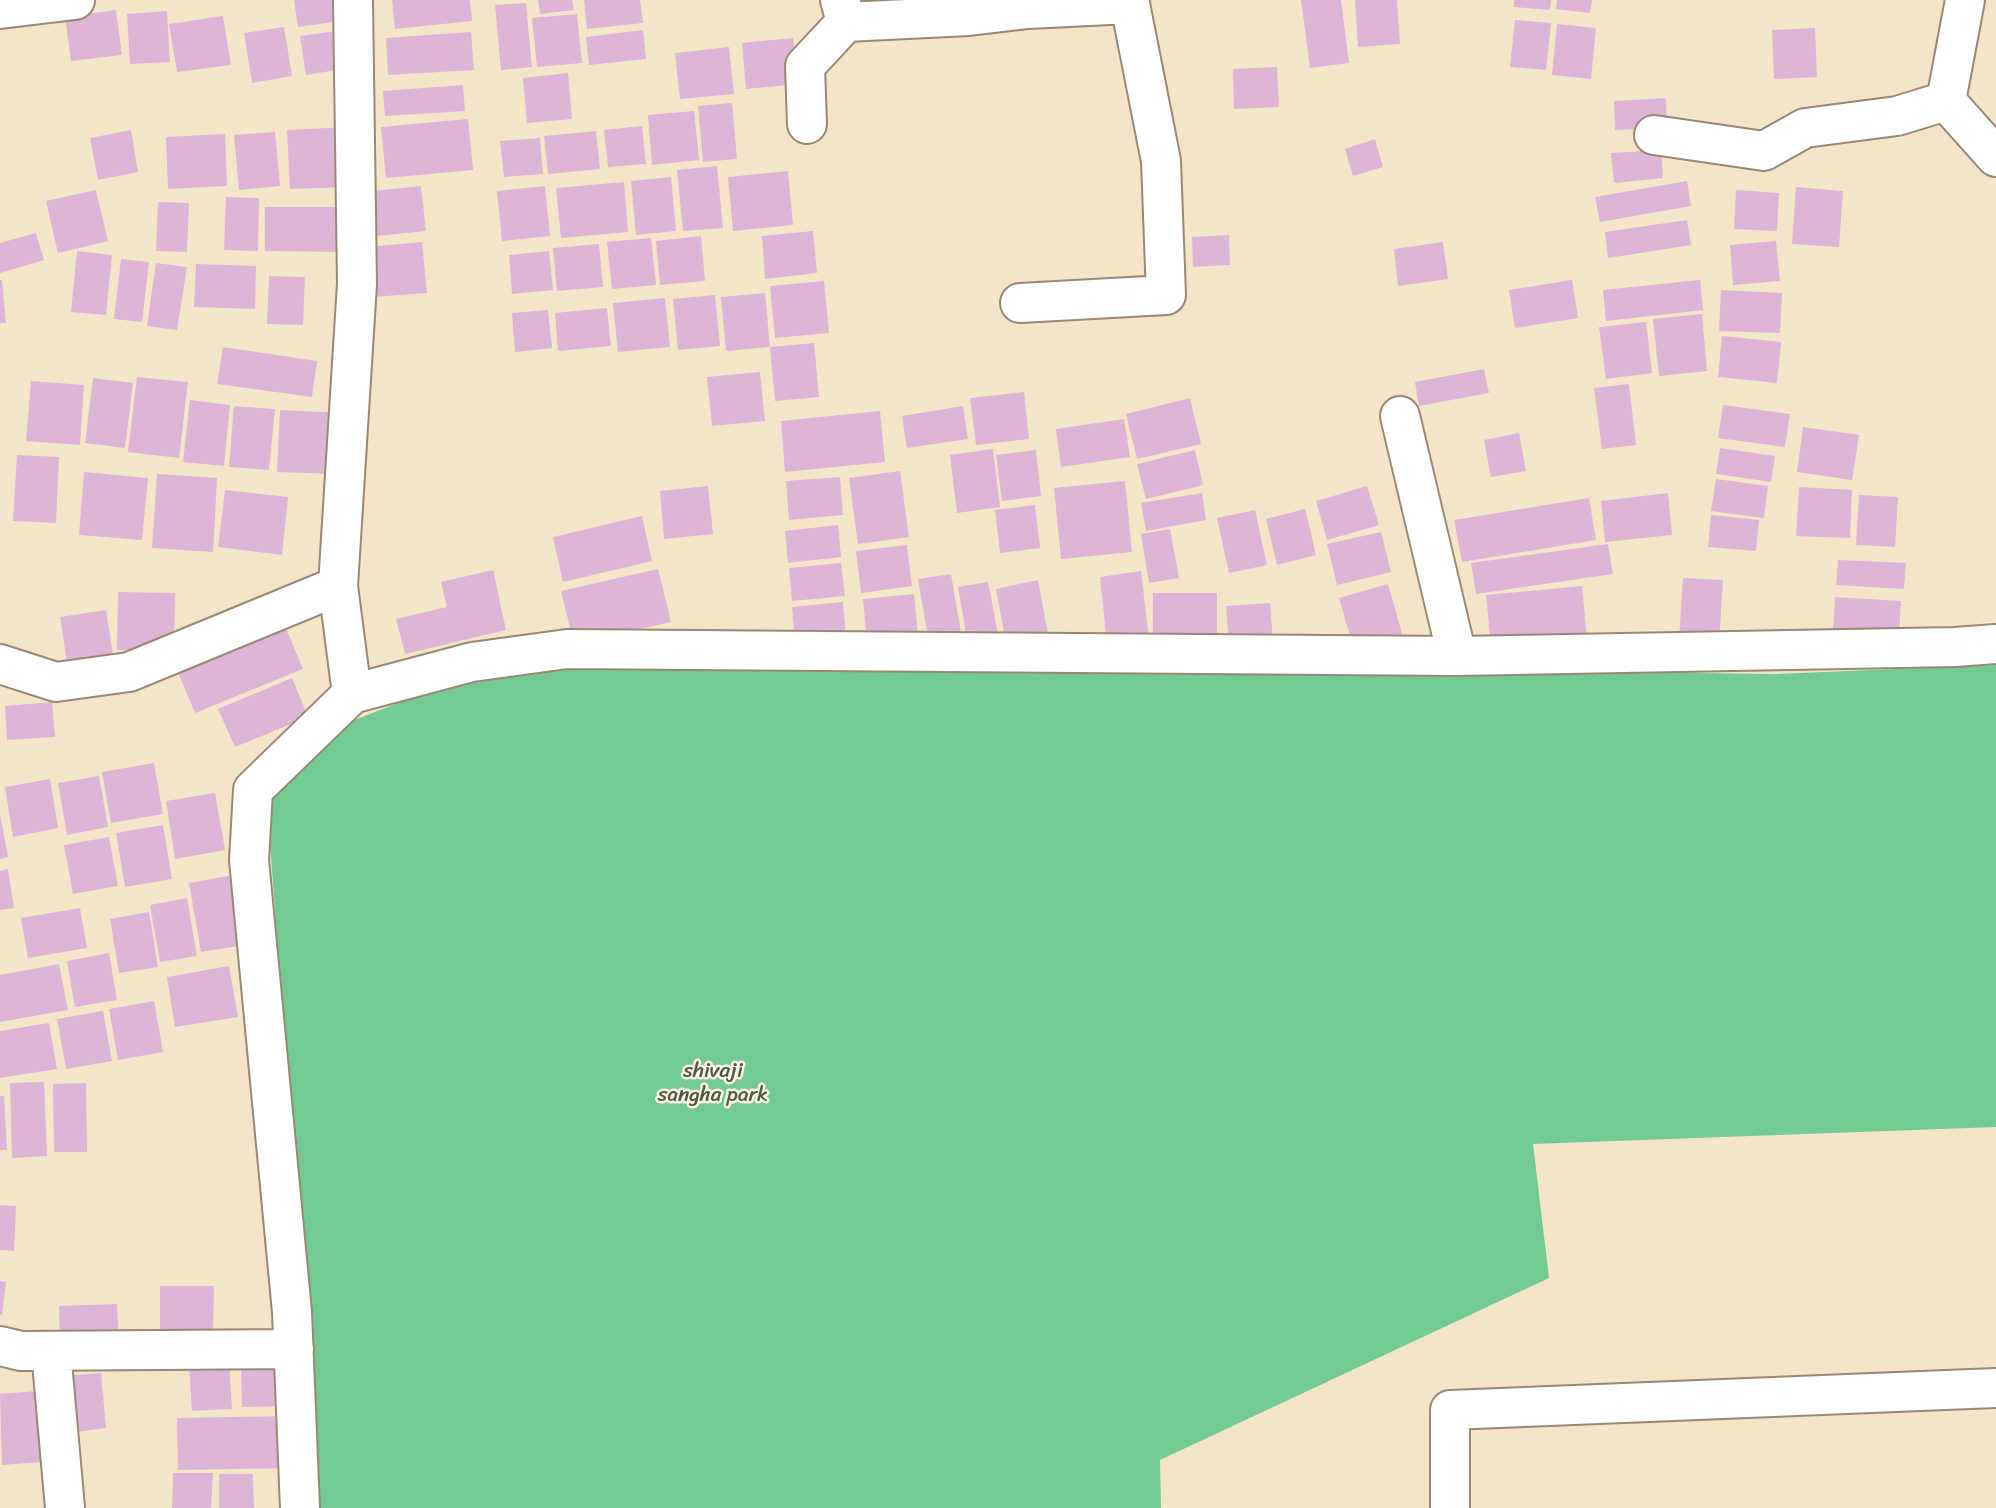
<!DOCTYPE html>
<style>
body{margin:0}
canvas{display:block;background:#f4e5c9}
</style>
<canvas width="1996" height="1508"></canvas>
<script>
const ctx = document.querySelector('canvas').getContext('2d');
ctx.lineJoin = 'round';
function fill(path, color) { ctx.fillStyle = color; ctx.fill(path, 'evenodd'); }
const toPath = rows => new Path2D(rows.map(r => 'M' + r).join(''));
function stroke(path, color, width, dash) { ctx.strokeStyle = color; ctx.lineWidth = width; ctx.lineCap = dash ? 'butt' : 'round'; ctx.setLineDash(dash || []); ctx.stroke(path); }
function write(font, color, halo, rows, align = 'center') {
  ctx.font = font + ' Sriracha,sans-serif'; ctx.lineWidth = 5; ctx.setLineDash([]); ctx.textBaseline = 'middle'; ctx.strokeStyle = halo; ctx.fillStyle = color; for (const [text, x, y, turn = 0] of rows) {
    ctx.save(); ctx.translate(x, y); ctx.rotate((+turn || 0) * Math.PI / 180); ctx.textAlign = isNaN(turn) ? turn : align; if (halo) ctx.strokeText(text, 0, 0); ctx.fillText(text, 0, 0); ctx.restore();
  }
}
fill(toPath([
 [513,658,1775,674,1996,665,1996,1127,1533,1144,1549,1278,1160,1460,1161,1508,312,1508,285,1043,267,803,352,721]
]), '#72cb91');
fill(toPath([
 [294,0,345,0,348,20,298,27],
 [392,0,470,0,472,21,395,29],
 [538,0,572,0,574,10,540,14],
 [584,0,640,0,643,23,587,29],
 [1301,0,1341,0,1349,63,1310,68],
 [1355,0,1397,0,1400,44,1358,47],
 [1514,0,1551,0,1550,10,1514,7],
 [1557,0,1592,0,1590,13,1556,9],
 [526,3,532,67,501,70,495,5],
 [116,10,122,55,71,61,65,17],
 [167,11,170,62,130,64,127,14],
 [577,14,582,63,537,67,532,18],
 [223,16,231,65,177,72,169,24],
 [1515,20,1551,23,1546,70,1510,67],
 [1557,24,1596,28,1591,79,1552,75],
 [284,27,292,76,252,83,244,33],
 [1815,28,1817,77,1774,79,1772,30],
 [343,30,349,68,306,75,300,36],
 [643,30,646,59,589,65,586,37],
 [471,32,474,70,388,75,386,38],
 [793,38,798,84,746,89,742,43],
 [729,47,734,94,680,99,675,53],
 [1277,67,1279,107,1234,109,1233,69],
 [568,73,572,119,527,123,523,78],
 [463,85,465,111,385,116,383,91],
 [1666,98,1667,128,1615,130,1614,101],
 [732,103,737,159,703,162,698,106],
 [694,111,699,160,652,165,648,115],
 [468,119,473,170,386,178,381,127],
 [642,126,646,164,608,167,604,130],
 [348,127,350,187,290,189,287,130],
 [131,130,138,172,98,180,90,138],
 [596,131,600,169,548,174,544,136],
 [275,132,280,186,239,190,234,135],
 [225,134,227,186,168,189,166,137],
 [540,138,543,174,504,177,500,141],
 [1375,139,1383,167,1353,176,1345,149],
 [1661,150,1663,178,1614,183,1611,153],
 [717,166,723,228,683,231,677,170],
 [788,171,793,225,733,231,728,177],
 [671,177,676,231,636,235,631,181],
 [1687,181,1691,206,1600,222,1595,197],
 [624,182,628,232,561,238,556,188],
 [421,186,426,231,377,236,372,191],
 [545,186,550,236,502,241,497,191],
 [1796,187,1843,191,1839,247,1792,244],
 [96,190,108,241,58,253,46,201],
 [1736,190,1779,193,1777,231,1734,229],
 [226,197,259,198,258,251,224,250],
 [158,202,189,203,187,252,156,251],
 [265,207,346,207,346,252,265,251],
 [1687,220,1691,245,1608,258,1605,232],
 [813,231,817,273,765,279,762,236],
 [36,233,44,260,0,273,0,243],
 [1229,235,1230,265,1193,267,1192,237],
 [701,236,705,281,660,285,656,241],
 [651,238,656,285,612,289,607,242],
 [1776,241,1780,281,1733,285,1730,245],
 [422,242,427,293,372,297,367,247],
 [1443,242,1448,279,1398,286,1394,249],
 [599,244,603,287,557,291,553,248],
 [77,251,112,255,106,315,71,312],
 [549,251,553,290,512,294,509,255],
 [121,259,149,262,142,322,114,319],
 [156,263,187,267,177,330,147,326],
 [196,264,256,266,255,309,194,307],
 [269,276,305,277,303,325,267,324],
 [0,280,2,280,6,323,0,323],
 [1572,280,1578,318,1515,328,1509,290],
 [1700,280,1703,310,1606,321,1603,290],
 [824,281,829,333,775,338,770,286],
 [1721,290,1782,293,1780,333,1719,331],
 [765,293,770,347,814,343,819,397,775,401,770,347,726,351,721,297],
 [715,295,720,346,678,350,673,299],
 [665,298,670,347,618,352,613,303],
 [607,308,611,346,558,351,555,313],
 [548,310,552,348,515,352,512,313],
 [1702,314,1707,371,1659,376,1653,319],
 [1646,322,1652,373,1606,379,1599,327],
 [1722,336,1781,342,1777,383,1718,377],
 [223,347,317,361,312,397,217,384],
 [1484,369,1489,393,1419,406,1415,382],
 [760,372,765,421,712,426,707,377],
 [137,377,188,382,179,458,128,452],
 [93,378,133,383,125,448,85,443],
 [31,381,84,385,80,445,26,441],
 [1629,384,1636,445,1602,449,1594,388],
 [1024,392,1029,439,976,445,970,398],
 [1190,398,1201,444,1137,459,1126,414],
 [190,400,230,405,224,466,183,462],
 [1723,405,1790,414,1785,447,1718,438],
 [234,406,275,409,269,470,229,467],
 [963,406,968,439,907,448,902,416],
 [280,410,342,413,339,474,277,472],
 [880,411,885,462,785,472,781,421],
 [1124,419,1130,457,1061,467,1056,429],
 [1803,427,1859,435,1852,480,1797,472],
 [1519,433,1526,471,1491,477,1484,440],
 [1720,448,1775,456,1771,482,1716,474],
 [993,449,1000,507,957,513,950,455],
 [1036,450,1041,496,1002,501,996,455],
 [1195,450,1203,485,1146,499,1137,464],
 [17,455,59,457,56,523,13,521],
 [900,471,909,537,858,544,849,478],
 [84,472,148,478,142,540,79,535],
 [157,474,217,478,213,552,152,548],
 [840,477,843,515,789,520,786,481],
 [1716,479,1768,486,1764,518,1711,511],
 [1125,481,1132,552,1061,559,1054,488],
 [708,486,713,534,664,539,660,491],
 [1367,486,1379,525,1327,540,1316,501],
 [1799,487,1852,490,1850,538,1796,536],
 [225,490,288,497,282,555,218,547],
 [1202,493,1206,520,1146,531,1141,503],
 [1668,493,1672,535,1605,542,1601,501],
 [1859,495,1898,497,1895,547,1856,545],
 [1589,498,1596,540,1462,562,1454,520],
 [1035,505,1040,548,1000,553,995,510],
 [1305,509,1316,555,1277,565,1266,519],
 [1255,510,1267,565,1229,573,1217,518],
 [1711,515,1759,520,1756,551,1708,547],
 [642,516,652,561,563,582,553,537],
 [838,525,841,557,788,563,785,531],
 [1170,529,1179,578,1149,583,1141,534],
 [1381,532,1391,572,1337,585,1327,544],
 [1608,544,1613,574,1476,594,1471,563],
 [907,545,912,586,861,593,856,551],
 [1838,560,1906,563,1904,589,1836,585],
 [841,563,845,596,792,601,789,568],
 [658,569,671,622,574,644,561,591],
 [493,570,506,630,405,654,396,619,447,607,441,582],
 [1141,571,1149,639,1107,644,1100,577],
 [951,574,962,638,929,643,918,579],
 [1683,578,1723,580,1719,642,1679,639],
 [1038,580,1048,634,1006,643,996,589],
 [988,582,999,639,968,644,958,587],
 [1388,584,1403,637,1354,650,1339,598],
 [1582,586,1587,639,1491,647,1486,595],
 [118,592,175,593,174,651,117,650],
 [1153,593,1217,593,1217,645,1153,646],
 [914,594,918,635,867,641,863,599],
 [1835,597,1901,601,1899,634,1833,631],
 [843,602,846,637,795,641,792,607],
 [1270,603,1273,642,1229,645,1226,606],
 [106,610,114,661,68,669,60,617],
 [280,614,303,669,195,713,172,658],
 [292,678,308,717,235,747,218,709],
 [52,702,55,737,7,740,5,706],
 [154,763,163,814,111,823,102,772],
 [99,776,108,827,67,835,58,783],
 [50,779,58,828,13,837,5,787],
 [215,793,225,850,175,859,166,801],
 [0,814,8,857,0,859],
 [163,825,172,879,125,887,116,833],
 [109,837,118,886,73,894,64,845],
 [8,869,14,908,0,910,0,871],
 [239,874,251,944,201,952,189,883],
 [187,898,197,956,160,962,150,905],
 [80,908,87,948,28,958,21,918],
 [149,912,158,967,119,973,110,919],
 [109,953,117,1000,75,1007,67,961],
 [59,964,68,1010,0,1022,0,975],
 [229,966,238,1017,175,1027,167,977],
 [154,1001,163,1052,118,1060,109,1009],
 [103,1011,112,1061,66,1069,57,1019],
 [49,1023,57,1069,0,1078,0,1031],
 [44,1082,47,1156,12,1158,10,1083],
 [86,1083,87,1152,54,1152,53,1084],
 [0,1096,4,1096,7,1150,0,1150],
 [0,1205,16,1206,14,1251,0,1250],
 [0,1281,6,1282,2,1315,0,1315],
 [160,1286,214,1286,213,1342,160,1341],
 [117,1304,119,1346,60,1348,59,1306],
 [229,1363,232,1409,192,1411,189,1366],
 [289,1363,290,1406,242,1407,241,1364],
 [101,1373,106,1428,68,1433,62,1376],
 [49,1390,55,1461,2,1465,0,1394],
 [293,1416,293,1468,178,1470,177,1418],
 [173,1473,213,1473,211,1508,172,1508],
 [219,1474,253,1474,254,1508,219,1508]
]), '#deb5d6');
const minor = toPath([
 [840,0,846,22,969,16,1028,9,1130,4,1161,161,1166,295,1020,303],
 [1965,0,1946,101,1996,157],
 [0,9,75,0],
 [807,124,805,66,846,22],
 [1654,135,1764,151,1805,128,1897,116,1946,101],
 [1400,416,1457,656],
 [0,664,56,682,129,672,338,586],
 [352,694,338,586,357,284,353,0],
 [0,1346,21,1351,294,1349],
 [51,1351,65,1508],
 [300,1508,292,1312,249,860,253,790,352,694,472,662,567,649,1457,656,1955,647,1996,644],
 [1450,1508,1450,1410,1996,1388]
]);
stroke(minor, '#988874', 42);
stroke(minor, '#fff', 38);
write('21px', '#4c5a40', '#fcf5e5', [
 ["shivaji",713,1072],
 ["sangha park",713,1096]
]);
</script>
